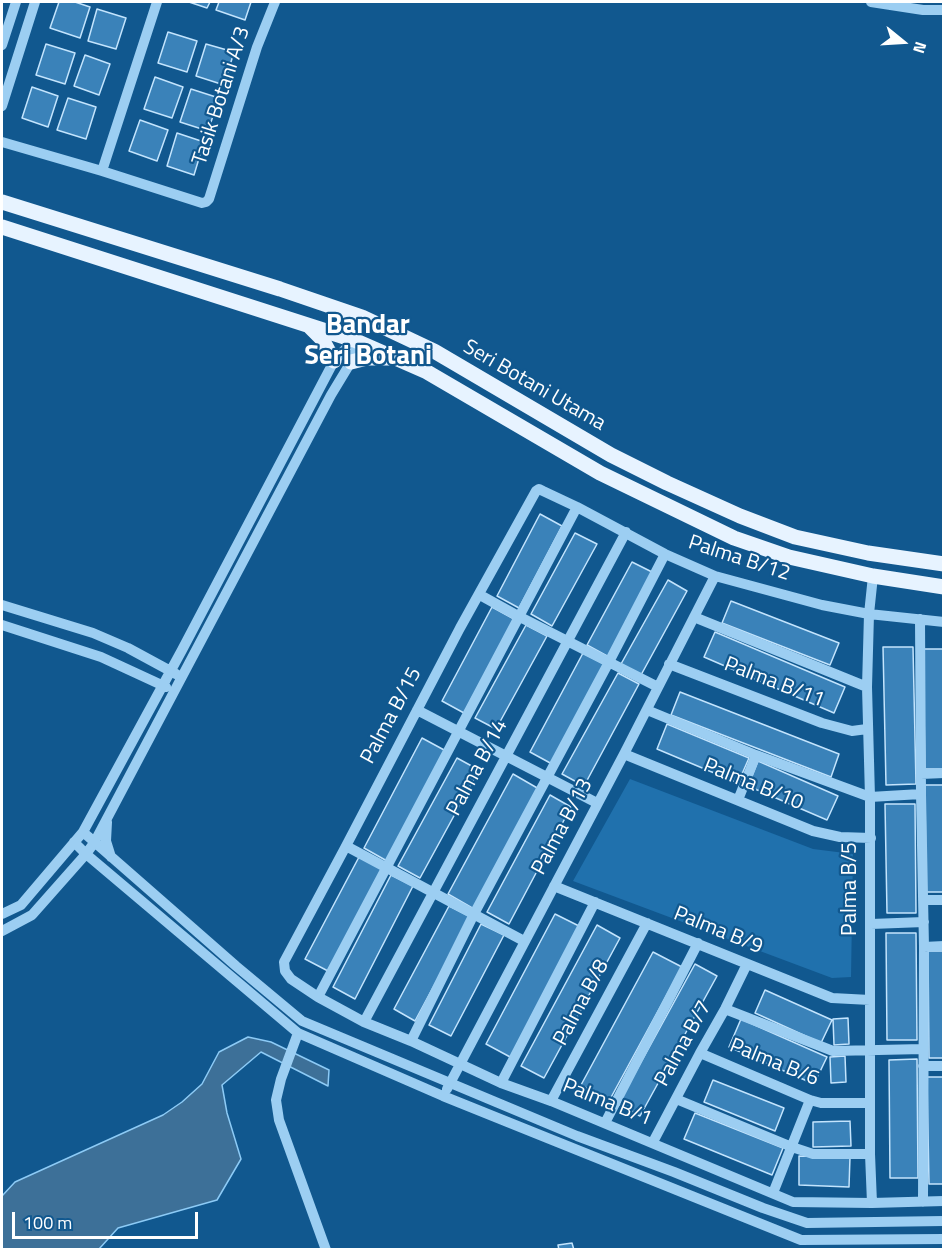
<!DOCTYPE html>
<style>
body{margin:0}
#map{position:relative;width:945px;height:1251px;overflow:hidden;background:#11588f;font-family:"Titillium Web",sans-serif}
canvas{display:block}
.frame{position:absolute;inset:0;border:3px solid #fff;pointer-events:none}
.north{position:absolute;left:873px;top:12px;width:60px;height:60px;-webkit-text-stroke:4px #11588f;paint-order:stroke;rotate:108deg;font-size:16px;font-weight:700;line-height:24px;text-align:center;color:#fff}
.north::after{content:'';display:block;margin:auto;width:21px;height:27px;background:#fff;clip-path:polygon(50% 0,100% 100%,50% 72%,0 100%)}
.scale{position:absolute;left:12px;top:1212px;width:186px;height:27px;box-sizing:border-box;border:3px solid #fff;border-top:0;padding-left:8px;font-size:18px;line-height:21px;white-space:nowrap;color:#fff;-webkit-text-stroke:4px #11588f;paint-order:stroke}
</style>
<div id="map">
<canvas width="945" height="1251"></canvas>
<div class="frame"></div>
<div class="north">N</div>
<div class="scale">100 m</div>
</div>
<script>
const ctx = document.querySelector('canvas').getContext('2d');
ctx.lineJoin = 'round';
function fill(path, color) { ctx.fillStyle = color; ctx.fill(path, 'evenodd'); }
const toPath = rows => new Path2D(rows.map(r => 'M' + r).join(''));
function stroke(path, color, width, dash) { ctx.strokeStyle = color; ctx.lineWidth = width; ctx.lineCap = dash ? 'butt' : 'round'; ctx.setLineDash(dash || []); ctx.stroke(path); }
function write(font, color, halo, rows, align = 'center') {
  ctx.font = font + ' "Titillium Web",sans-serif'; ctx.lineWidth = 4.5; ctx.setLineDash([]); ctx.textBaseline = 'middle'; ctx.strokeStyle = halo; ctx.fillStyle = color; for (const [text, x, y, turn = 0] of rows) {
    ctx.save(); ctx.translate(x, y); ctx.rotate((+turn || 0) * Math.PI / 180); ctx.textAlign = isNaN(turn) ? turn : align; if (halo) ctx.strokeText(text, 0, 0); ctx.fillText(text, 0, 0); ctx.restore();
  }
}
fill(toPath([
 [630,779,813,849,853,854,851,977,832,978,573,881]
]), '#2071ad');
const water = toPath([
 [248,1037,271,1042,329,1070,328,1086,261,1052,222,1085,227,1113,241,1159,217,1200,118,1228,99,1249,2,1249,2,1196,15,1182,163,1115,182,1102,202,1084,219,1052,248,1037]
]);
fill(water, '#3d7098');
stroke(water, '#8dcbf6', 1.5);
const building = toPath([
 [59,2,75,2,90,7,80,38,50,28,59,2],
 [189,2,210,2,207,8,189,2],
 [219,2,251,2,245,20,216,10,219,2],
 [97,9,126,18,116,49,88,41,97,9],
 [168,32,197,41,187,72,158,63,168,32],
 [46,44,75,53,65,84,36,75,46,44],
 [206,44,234,52,224,85,196,76,206,44],
 [85,55,110,64,99,95,74,86,85,55],
 [155,77,183,87,172,118,144,109,155,77],
 [32,87,58,96,48,127,22,118,32,87],
 [191,89,219,98,208,131,180,122,191,89],
 [68,98,96,107,86,139,57,130,68,98],
 [140,120,168,130,157,161,129,151,140,120],
 [177,133,204,142,194,175,167,166,177,133],
 [540,514,562,526,519,608,497,596,540,514],
 [575,533,597,544,552,626,531,614,575,533],
 [632,562,654,573,609,657,587,645,632,562],
 [668,580,687,591,641,675,621,664,668,580],
 [731,601,839,643,830,665,722,623,731,601],
 [492,607,514,619,464,713,442,701,492,607],
 [526,625,547,636,496,729,475,718,526,625],
 [715,632,845,687,834,713,704,657,715,632],
 [883,647,913,647,916,784,886,785,883,647],
 [923,649,944,649,944,769,925,769,923,649],
 [583,653,606,665,552,764,530,752,583,653],
 [618,673,639,684,584,786,562,774,618,673],
 [680,692,839,754,831,777,671,715,680,692],
 [667,724,749,758,738,783,657,749,667,724],
 [422,738,446,751,387,861,364,848,422,738],
 [457,758,479,770,420,878,398,866,457,758],
 [758,761,838,796,827,820,748,786,758,761],
 [513,774,539,789,474,909,448,894,513,774],
 [925,785,944,785,944,892,926,892,925,785],
 [550,795,571,807,509,924,487,912,550,795],
 [885,804,915,804,916,913,887,913,885,804],
 [359,857,382,869,328,971,305,959,359,857],
 [391,875,413,886,355,999,333,987,391,875],
 [449,906,471,917,415,1021,394,1009,449,906],
 [555,914,581,927,512,1058,486,1044,555,914],
 [481,924,504,935,451,1036,429,1025,481,924],
 [597,925,620,938,544,1078,521,1066,597,925],
 [886,933,916,933,917,1040,887,1040,886,933],
 [928,951,944,951,944,1058,929,1058,928,951],
 [653,952,682,967,609,1101,581,1085,653,952],
 [695,964,717,976,640,1116,618,1104,695,964],
 [765,990,832,1020,821,1043,755,1013,765,990],
 [848,1018,849,1044,834,1045,833,1019,848,1018],
 [741,1019,827,1057,814,1084,729,1047,741,1019],
 [845,1056,846,1082,831,1083,830,1057,845,1056],
 [917,1059,918,1178,890,1178,889,1060,917,1059],
 [927,1077,944,1077,944,1184,929,1184,927,1077],
 [713,1080,784,1108,775,1131,704,1102,713,1080],
 [695,1113,783,1148,772,1175,684,1139,695,1113],
 [850,1121,851,1146,813,1147,813,1122,850,1121],
 [799,1156,850,1157,849,1187,799,1185,799,1156],
 [572,1243,574,1250,559,1250,558,1245,572,1243]
]);
fill(building, '#3a82b9');
stroke(building, '#c3e4fd', 1.5);
stroke(toPath([
 [871,2,923,10,944,10],
 [2,45,16,2],
 [2,106,35,2],
 [2,142,102,171,202,203,206,202,209,199,257,47,275,2],
 [102,171,157,2],
 [480,595,518,616,658,687],
 [2,605,93,633,128,648,176,674],
 [694,617,867,687],
 [920,619,921,794,924,947,923,1202],
 [944,622,869,614,822,605,715,576,665,554,577,507,543,491,539,489,536,491,460,628,346,846,284,962,285,971,291,979,318,997,364,1022,411,1041,501,1083,551,1101,793,1202,872,1203,944,1201],
 [2,625,101,657,166,687],
 [669,664,822,723,852,731,867,729],
 [417,710,597,803],
 [647,710,756,755,870,797,921,794],
 [624,754,813,831,840,837,871,838],
 [921,774,944,773],
 [738,800,756,755],
 [107,822,106,841,111,857],
 [83,832,236,966,302,1021,577,1136,674,1172,763,1208,807,1223,944,1221],
 [74,842,86,854,298,1033,443,1096,801,1240,944,1239],
 [346,846,524,941],
 [554,886,832,998,870,1000],
 [923,900,944,900],
 [2,914,21,905,83,832,182,650,334,361,354,340],
 [871,924,924,922],
 [2,931,32,915,86,854,94,843,331,395,351,362,354,340],
 [924,947,944,946],
 [318,997,577,507],
 [725,1009,833,1051,923,1049],
 [364,1022,626,532],
 [298,1033,281,1079,276,1100,279,1120,326,1250],
 [411,1041,474,914,609,662,665,554],
 [700,1053,810,1100,821,1103,870,1103],
 [923,1066,944,1066],
 [501,1083,595,902],
 [447,1089,624,754,715,576],
 [676,1099,792,1147,813,1154,870,1154],
 [551,1101,647,923],
 [605,1123,698,943],
 [653,1142,700,1053,725,1009,747,964],
 [773,1193,810,1100],
 [872,1203,870,1154,870,797,867,687,869,614,873,576]
]), '#9ccef2', 10);
stroke(toPath([
 [2,202,280,289,362,317,434,351,611,455,667,483,740,516,795,537,868,553,944,564],
 [2,227,354,340,427,372,600,473,734,538,789,557,873,576,944,587],
 [310,327,322,339,334,361],
 [351,362,367,358,389,358]
]), '#e7f3ff', 15);
write('21px', '#fff', '#11588f', [
 ["Tasik Botani A/3",222,96,-72],
 ["Seri Botani Utama",534,386,30],
 ["Palma B/12",739,559,18],
 ["Palma B/11",774,683,21],
 ["Palma B/15",392,716,-62],
 ["Palma B/14",478,768,-62],
 ["Palma B/10",753,785,22],
 ["Palma B/13",563,827,-62],
 ["Palma B/5",851,889,-90],
 ["Palma B/9",718,931,22],
 ["Palma B/8",582,1003,-62],
 ["Palma B/7",684,1044,-61],
 ["Palma B/6",774,1063,22],
 ["Palma B/1",607,1103,22]
]);
write('bold 27px', '#fff', '#11588f', [
 ["Bandar",368,326],
 ["Seri Botani",368,357]
]);
</script>
